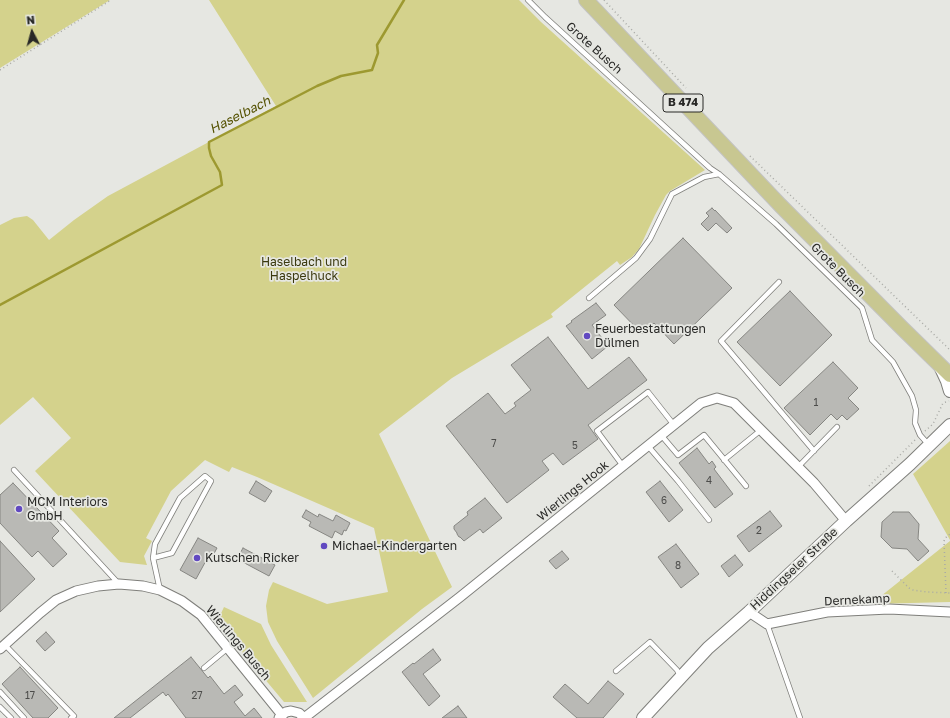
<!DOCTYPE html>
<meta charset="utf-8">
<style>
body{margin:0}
#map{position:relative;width:950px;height:718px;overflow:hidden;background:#e6e7e2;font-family:"Golos Text",sans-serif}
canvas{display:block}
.north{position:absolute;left:12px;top:12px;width:40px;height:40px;-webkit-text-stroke:3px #e6e7e2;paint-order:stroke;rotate:354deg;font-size:11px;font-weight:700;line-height:16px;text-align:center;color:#282826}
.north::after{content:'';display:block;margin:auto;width:14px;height:18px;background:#282826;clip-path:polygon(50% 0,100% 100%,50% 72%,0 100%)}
</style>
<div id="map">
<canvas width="950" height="718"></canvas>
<div class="north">N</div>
</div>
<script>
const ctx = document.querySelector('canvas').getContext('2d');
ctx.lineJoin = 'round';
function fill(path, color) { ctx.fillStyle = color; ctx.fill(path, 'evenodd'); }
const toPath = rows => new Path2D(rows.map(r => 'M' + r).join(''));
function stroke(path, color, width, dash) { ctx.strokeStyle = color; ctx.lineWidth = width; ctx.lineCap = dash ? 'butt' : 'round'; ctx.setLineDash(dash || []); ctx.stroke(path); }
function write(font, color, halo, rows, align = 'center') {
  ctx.font = font + ' "Golos Text",sans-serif'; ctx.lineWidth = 3.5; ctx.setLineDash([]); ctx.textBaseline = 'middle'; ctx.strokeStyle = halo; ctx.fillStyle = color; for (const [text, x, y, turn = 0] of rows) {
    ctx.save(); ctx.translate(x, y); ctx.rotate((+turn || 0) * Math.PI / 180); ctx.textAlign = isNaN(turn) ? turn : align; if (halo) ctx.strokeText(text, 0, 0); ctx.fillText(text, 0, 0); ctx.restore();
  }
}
fill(toPath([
 [0,0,110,0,0,68],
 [209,0,519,0,541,22,705,170,670,191,666,195,655,215,639,249,632,257,620,265,617,261,551,314,553,317,452,378,379,434,452,587,422,609,313,698,277,641,268,622,266,606,269,590,273,582,327,604,388,592,374,528,257,477,232,467,229,472,205,460,171,491,146,538,152,541,144,556,147,565,120,562,35,471,71,438,33,397,0,425,0,225,14,218,27,216,33,220,49,240,74,220,108,196,276,106],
 [950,441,950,540,913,474],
 [950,541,950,602,871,604],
 [224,607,261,624,271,645,307,702,284,702,217,622]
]), '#d4d28c');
stroke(toPath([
 [0,305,222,185,220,172,211,156,209,148,209,142,317,86,341,76,372,70,378,53,377,45,404,0]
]), '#9d9930', 2.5);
const building = toPath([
 [712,208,715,211,715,210,732,228,727,233,716,223,708,231,701,224,709,216,706,213,712,208],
 [683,238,732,288,674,344,654,323,642,334,614,305,683,238],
 [790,291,832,335,780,386,737,342,790,291],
 [596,303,606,315,592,325,608,346,592,359,566,326,572,322,571,321,596,303],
 [548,337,588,389,629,357,647,380,588,425,598,439,563,465,553,453,542,461,549,470,507,503,446,426,488,393,505,414,516,406,514,403,531,390,511,365,548,337],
 [833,362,858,388,848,398,859,409,847,420,842,415,837,420,831,414,810,435,784,408,833,362],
 [697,448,709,464,712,461,716,467,714,469,733,494,715,508,679,463,697,448],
 [256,481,272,491,265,502,249,493,256,481],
 [660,481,683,510,669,522,646,492,660,481],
 [13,483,59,531,52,538,67,554,53,567,38,551,32,557,0,523,0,495,13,483],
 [485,498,502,518,483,533,480,529,464,541,460,537,459,537,457,534,457,533,454,529,454,526,468,515,467,512,485,498],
 [306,510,318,517,319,514,333,521,336,515,350,523,346,531,344,530,342,535,335,531,332,538,309,526,311,522,302,517,306,510],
 [770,511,782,526,749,552,737,536,770,511],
 [893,512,909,512,919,524,918,539,929,551,918,561,907,549,892,548,881,537,882,522,893,512],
 [198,538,217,548,211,559,208,557,196,579,180,570,198,538],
 [0,541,35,579,0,612,0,541],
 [676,544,699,574,681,588,658,557,676,544],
 [243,548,275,565,269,576,237,559,243,548],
 [562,551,569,559,556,569,549,561,562,551],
 [735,555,743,565,729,577,721,566,735,555],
 [46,632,55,642,45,651,36,641,46,632],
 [433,649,441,660,423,674,440,696,429,706,402,672,413,663,414,664,433,649],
 [191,657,208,678,210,676,224,694,235,685,243,695,234,702,245,716,254,708,262,718,186,718,168,694,166,696,163,692,130,718,114,718,191,657],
 [20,667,58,708,48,718,33,718,2,684,20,667],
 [608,681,624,694,603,718,577,718,553,697,565,684,588,704,608,681],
 [458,706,467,718,442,718,458,706]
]);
fill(building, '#b9b9b5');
stroke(building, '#868682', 1);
const lane = toPath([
 [528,0,545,17,710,168,719,174,776,224,862,308,872,340,893,362,912,396,916,410,915,423,920,435,929,445],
 [779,282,721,341,814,451],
 [589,298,636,258,650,239,672,194,704,177,719,174],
 [661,435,678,455,704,435,746,486],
 [648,446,678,481,709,520],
 [724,460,761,430],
 [623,466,597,431,648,392,674,425],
 [798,467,837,427],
 [14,470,119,584],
 [153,558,172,553,211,481,205,476,180,498,155,544,153,558,160,590],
 [767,624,800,718],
 [5,645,74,716,71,718],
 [204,668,228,648],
 [616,671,650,642,677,670,680,676],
 [0,692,24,718],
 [0,707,11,718]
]);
const street = toPath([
 [749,612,767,624,827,612,889,609,950,612],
 [0,649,40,613,56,600,76,591,98,586,119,584,143,586,160,590,182,601,201,615,282,715],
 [279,718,286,712,291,711,299,713,304,718],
 [304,718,460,597,701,403,717,398,734,403,814,483,846,521]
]);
const secondary = toPath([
 [940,366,947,381,950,391],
 [643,718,708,648,749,612,846,521,910,464,950,425]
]);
const primary = toPath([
 [586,0,780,205,901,327,950,375]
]);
stroke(lane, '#7f7f7b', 6);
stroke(street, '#7f7f7b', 11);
stroke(secondary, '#7f7f7b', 14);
stroke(primary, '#c3c3c2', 16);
stroke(toPath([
 [604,0,686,88],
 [0,70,111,0],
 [750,156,950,350],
 [925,431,933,424,943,403,949,401],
 [869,486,916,439],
 [892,571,909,588,913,590,927,592,950,593],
 [946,593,944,541,947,536,950,534]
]), '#a9aaa6', 1.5, [1, 3]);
stroke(lane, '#fff', 4.5);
stroke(street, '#fff', 9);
stroke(secondary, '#fff', 12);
stroke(primary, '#c8c791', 14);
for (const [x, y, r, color] of [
 [587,336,4,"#6149c1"],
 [19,509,4,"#6149c1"],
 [324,546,4,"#6149c1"],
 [197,558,4,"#6149c1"]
]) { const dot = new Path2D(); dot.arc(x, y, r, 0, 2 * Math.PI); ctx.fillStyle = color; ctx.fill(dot); stroke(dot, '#e6e7e2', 1.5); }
write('10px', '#4c4c4a', null, [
 ["1",816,403],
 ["7",494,444],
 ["5",575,446],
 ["4",709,481],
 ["6",664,501],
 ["2",759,531],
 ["8",678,566],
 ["17",30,696],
 ["27",197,696]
]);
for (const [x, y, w] of [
 [683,103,40]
]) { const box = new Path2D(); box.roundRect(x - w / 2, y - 9, w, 18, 3); ctx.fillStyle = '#e6e7e2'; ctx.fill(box); stroke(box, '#282826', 1); }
write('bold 11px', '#282826', null, [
 ["B 474",683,103]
]);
write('12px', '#282826', '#e6e7e2', [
 ["Grote Busch",594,48,42],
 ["Grote Busch",838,270,45],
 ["Wierlings Hook",573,491,-39],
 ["Hiddingseler Straße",794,569,-43],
 ["Dernekamp",857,600,-3],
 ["Wierlings Busch",238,643,50]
]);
write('12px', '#3a380d', '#e6e7e2', [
 ["Haselbach und",304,262],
 ["Haspelhuck",304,276]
]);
write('12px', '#282826', '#e6e7e2', [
 ["Feuerbestattungen",595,329],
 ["Dülmen",595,343],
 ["MCM Interiors",27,502],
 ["GmbH",27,516],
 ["Michael-Kindergarten",332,546],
 ["Kutschen Ricker",205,558]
], 'left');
write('italic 13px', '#545100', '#e6e7e2', [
 ["Haselbach",240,115,-27]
]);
</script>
